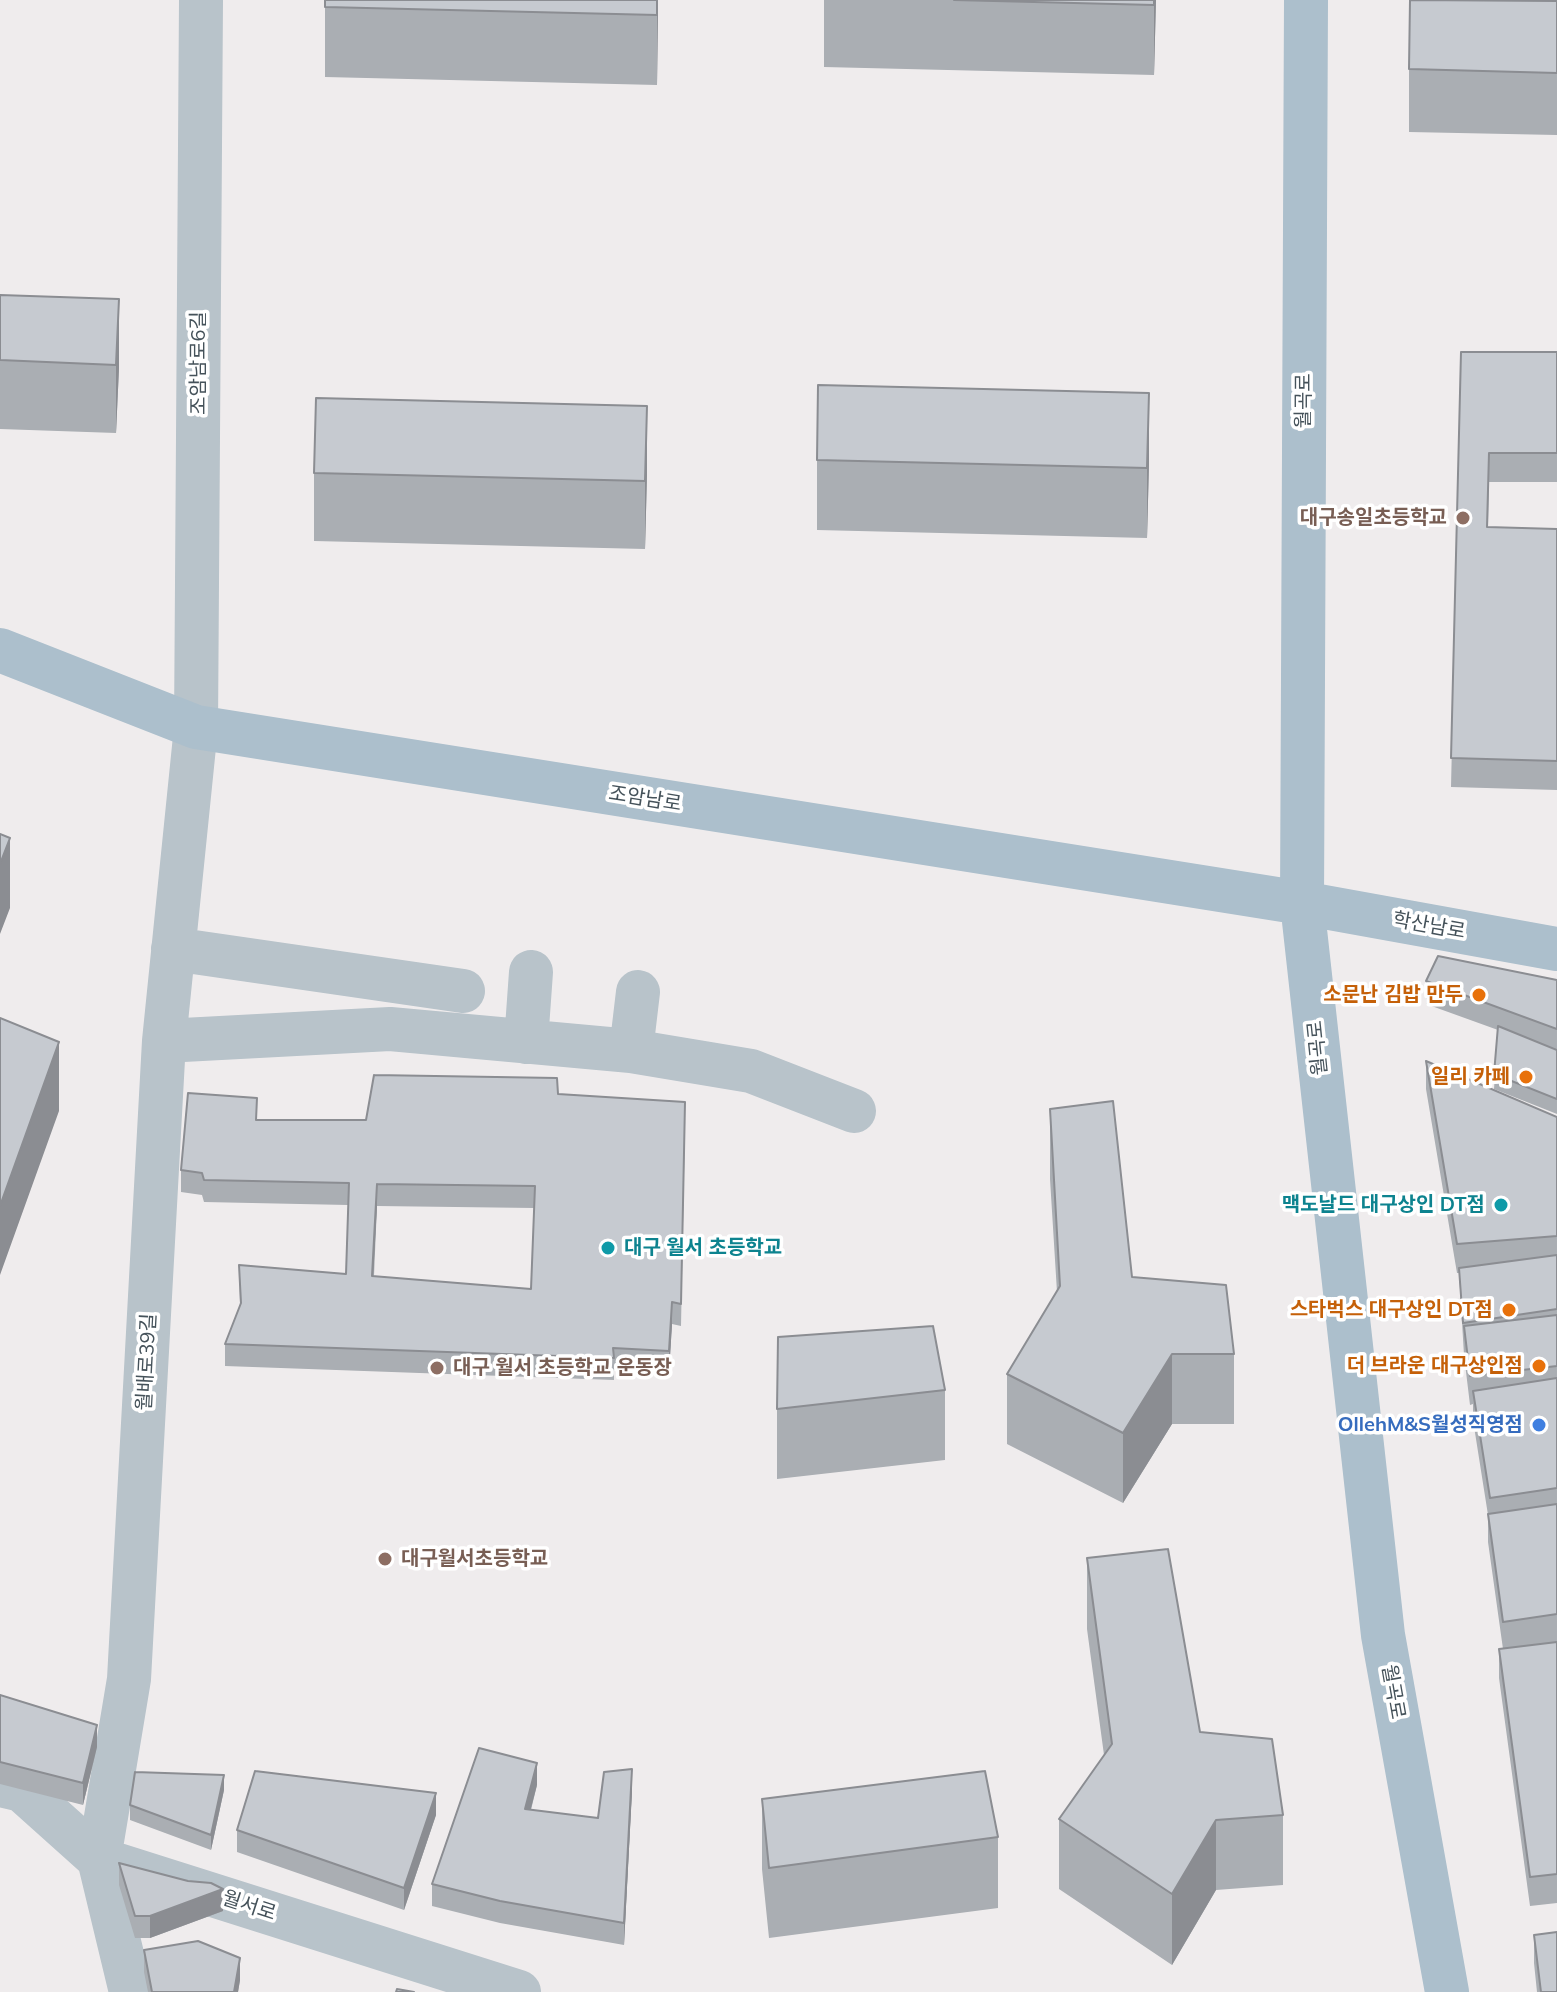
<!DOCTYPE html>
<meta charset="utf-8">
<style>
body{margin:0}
canvas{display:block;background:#efeced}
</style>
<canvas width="1557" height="1992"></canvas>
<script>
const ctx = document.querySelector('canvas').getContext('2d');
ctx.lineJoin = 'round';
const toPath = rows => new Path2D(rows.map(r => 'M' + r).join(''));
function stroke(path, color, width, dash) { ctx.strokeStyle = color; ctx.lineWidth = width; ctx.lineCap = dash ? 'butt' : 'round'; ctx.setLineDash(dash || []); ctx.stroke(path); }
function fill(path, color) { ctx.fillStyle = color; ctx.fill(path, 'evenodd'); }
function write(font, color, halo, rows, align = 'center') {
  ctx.font = font + ' Mulish,"Noto Sans KR",sans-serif'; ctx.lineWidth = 7; ctx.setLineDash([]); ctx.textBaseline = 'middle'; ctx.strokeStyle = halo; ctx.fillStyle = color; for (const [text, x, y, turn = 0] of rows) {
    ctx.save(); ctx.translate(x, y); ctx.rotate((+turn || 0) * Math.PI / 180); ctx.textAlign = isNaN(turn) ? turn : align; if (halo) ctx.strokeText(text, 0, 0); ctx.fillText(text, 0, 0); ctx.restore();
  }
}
stroke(toPath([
 [173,949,463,991],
 [164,1041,390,1029,631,1051,751,1071,854,1111],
 [526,1042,531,972],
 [631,1051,638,992],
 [0,1785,22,1790,99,1859,519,1992],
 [131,1992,99,1859,129,1679,164,1041,196,727,201,0]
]), '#b8c3ca', 44);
stroke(toPath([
 [1306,0,1302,903,1383,1635,1447,1992],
 [0,650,196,727,1302,903,1557,949]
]), '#acbfcc', 44);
fill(toPath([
 [325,0,658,0,657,85,325,77],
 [824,0,1156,0,1154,75,824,67],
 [1557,1,1557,135,1409,132,1409,69],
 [0,295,119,299,119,368,116,433,0,429],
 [1461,352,1557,352,1557,482,1489,482,1488,527,1557,529,1557,790,1451,787],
 [817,460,1149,464,1147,538,817,530],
 [314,473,647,475,645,549,314,541],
 [1557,980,1557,1114,1494,1089,1498,1030,1426,1004,1426,981],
 [1426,1061,1557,1117,1557,1903,1530,1906,1499,1678,1499,1649,1503,1649,1488,1542,1488,1515,1473,1420,1473,1404,1470,1405,1464,1355,1459,1273,1457,1273,1426,1089],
 [558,1094,685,1124,681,1326,672,1324,669,1373,614,1370,614,1380,225,1366,225,1344,240,1306,239,1265,346,1274,348,1205,204,1202,202,1195,181,1192,181,1170,257,1120,366,1120],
 [377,1206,534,1208,531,1289,374,1276],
 [1050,1109,1132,1277,1234,1354,1234,1424,1172,1424,1123,1503,1007,1444,1007,1374,1057,1292,1050,1179],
 [945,1390,945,1460,777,1479,777,1409],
 [1087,1558,1200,1732,1283,1815,1283,1885,1216,1890,1172,1965,1059,1889,1059,1819,1104,1755,1087,1629],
 [0,1695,97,1747,83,1805,0,1784],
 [537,1785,531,1810,598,1818,632,1791,624,1945,500,1923,432,1906,432,1884],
 [224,1790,211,1850,130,1820,130,1805],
 [762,1799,998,1837,998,1908,769,1938,762,1869],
 [436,1815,404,1910,237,1852,237,1830],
 [119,1863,223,1911,150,1938,135,1938,119,1885],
 [1534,1935,1557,1992,1537,1992,1534,1963],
 [144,1950,240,1980,238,1992,148,1992,144,1972]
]), '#aaaeb3');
fill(toPath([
 [657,0,658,11,657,85],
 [1154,0,1156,0,1154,75],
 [119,299,119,368,116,433,116,365],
 [1149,393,1149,464,1147,538,1147,468],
 [647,406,647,475,645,549,645,481],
 [10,838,10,908,0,934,0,864],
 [59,1042,59,1111,0,1275,0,1206],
 [377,1184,377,1206,372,1298,372,1276],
 [672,1302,672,1324,669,1373,669,1351],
 [1172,1354,1172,1424,1123,1503,1123,1433],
 [97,1725,97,1747,83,1805,83,1783],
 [537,1763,537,1785,525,1831,525,1809],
 [632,1769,632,1791,624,1945,624,1923],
 [224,1775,224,1790,211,1850,211,1835],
 [436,1793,436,1815,404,1910,404,1888],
 [1216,1820,1216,1890,1172,1965,1172,1894],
 [223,1889,223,1911,150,1938,150,1916],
 [240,1958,240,1980,238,1992,234,1992]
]), '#8b8d92');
const building = toPath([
 [325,0,657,0,657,15,325,7,325,0],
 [954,0,1154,0,1154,5,954,0],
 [1410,0,1557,1,1557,73,1409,69,1410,0],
 [0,295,119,299,116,365,0,360,0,295],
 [1461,352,1557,352,1557,453,1489,453,1487,527,1557,529,1557,761,1451,758,1461,352],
 [818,385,1149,393,1147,468,817,460,818,385],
 [316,398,647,406,645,481,314,473,316,398],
 [0,834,10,838,0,864,0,834],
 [1438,956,1557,980,1557,1029,1426,981,1438,956],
 [0,1018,59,1042,0,1206,0,1018],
 [1498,1026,1557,1050,1557,1099,1494,1074,1498,1026],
 [1426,1061,1557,1117,1557,1236,1457,1244,1426,1061],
 [374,1075,557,1078,558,1094,685,1102,681,1304,672,1302,669,1351,613,1348,614,1358,225,1344,241,1303,239,1265,346,1274,349,1183,204,1180,202,1173,181,1170,188,1093,257,1098,256,1120,366,1120,374,1075],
 [377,1184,535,1186,531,1289,372,1276,377,1184],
 [1113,1101,1132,1277,1226,1285,1234,1354,1172,1354,1123,1433,1007,1374,1060,1286,1050,1109,1113,1101],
 [1557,1255,1557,1309,1463,1323,1459,1268,1557,1255],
 [1557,1315,1557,1366,1470,1376,1464,1326,1557,1315],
 [933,1326,945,1390,777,1409,778,1337,933,1326],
 [1557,1378,1557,1488,1490,1498,1473,1391,1557,1378],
 [1557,1504,1557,1614,1503,1622,1488,1514,1557,1504],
 [1168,1549,1200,1732,1272,1739,1283,1815,1216,1820,1172,1894,1059,1819,1112,1744,1087,1558,1168,1549],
 [1557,1642,1557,1874,1530,1877,1499,1649,1557,1642],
 [0,1695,97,1725,83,1783,0,1762,0,1695],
 [479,1748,537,1763,525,1809,598,1818,604,1772,632,1769,624,1923,500,1901,432,1884,479,1748],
 [255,1771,436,1793,404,1888,237,1830,255,1771],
 [985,1771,998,1837,769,1868,762,1799,985,1771],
 [135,1772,224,1775,211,1835,130,1805,135,1772],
 [119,1863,188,1881,211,1883,223,1889,150,1916,135,1916,119,1863],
 [1557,1932,1557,1992,1541,1992,1534,1935,1557,1932],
 [198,1941,240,1958,234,1992,152,1992,144,1950,198,1941],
 [397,1989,414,1992,396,1992,397,1989]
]);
fill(building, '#c6cad0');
stroke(building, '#8b8d92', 2);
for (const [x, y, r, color] of [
 [1463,518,8,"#8d6e63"],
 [1479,995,8,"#e8710a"],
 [1526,1077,8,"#e8710a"],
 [1501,1205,8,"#0f9aa8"],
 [608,1248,8,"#0f9aa8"],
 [1509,1310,8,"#e8710a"],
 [1539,1366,8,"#e8710a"],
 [437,1368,8,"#8d6e63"],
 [1539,1425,8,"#3f7fe0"],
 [385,1559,8,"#8d6e63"]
]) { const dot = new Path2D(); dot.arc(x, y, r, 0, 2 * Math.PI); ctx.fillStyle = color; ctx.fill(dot); stroke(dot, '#fff', 3); }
write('20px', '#45525a', '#fff', [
 ["조암남로6길",199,363,-90],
 ["월곡로",1304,401,-90],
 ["조암남로",645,799,9],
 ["학산남로",1429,926,10],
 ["월곡로",1318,1048,-96],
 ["월배로39길",147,1362,-87],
 ["월곡로",1393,1692,80],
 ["월서로",249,1906,18]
]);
write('bold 20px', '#785e54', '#fff', [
 ["대구송일초등학교",1447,518,"right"],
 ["대구 월서 초등학교 운동장",453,1368],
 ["대구월서초등학교",401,1559]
], 'left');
write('bold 20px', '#c56008', '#fff', [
 ["소문난 김밥 만두",1463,995],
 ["일리 카페",1510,1077],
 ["스타벅스 대구상인 DT점",1493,1310],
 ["더 브라운 대구상인점",1523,1366]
], 'right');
write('bold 20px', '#0d838f', '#fff', [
 ["맥도날드 대구상인 DT점",1485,1205],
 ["대구 월서 초등학교",624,1248,"left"]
], 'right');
write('bold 20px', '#366cbe', '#fff', [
 ["OllehM&S월성직영점",1523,1425]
], 'right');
</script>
